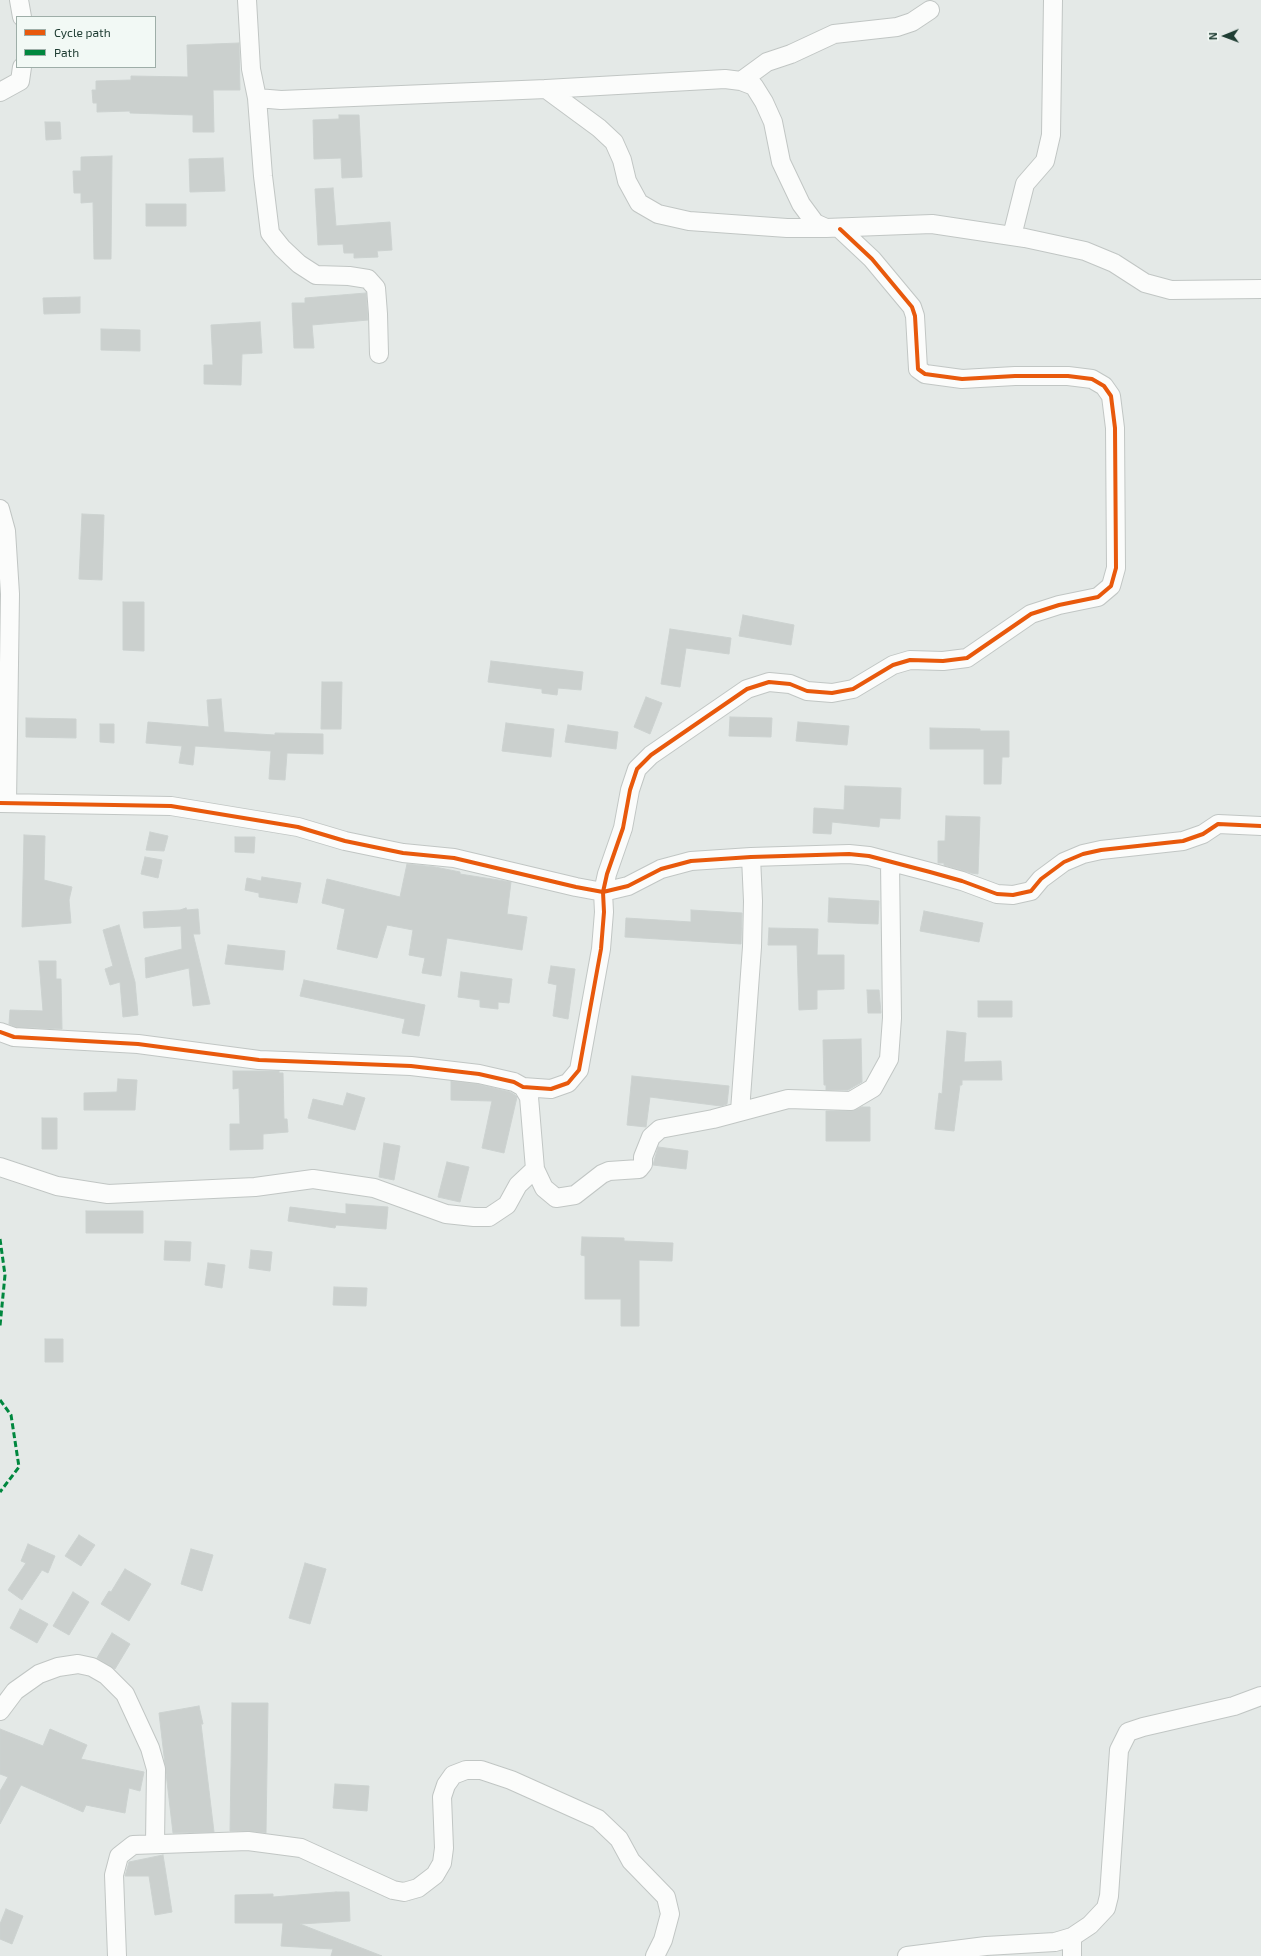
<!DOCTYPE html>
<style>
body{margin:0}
#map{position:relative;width:1261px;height:1956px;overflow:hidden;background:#e4e9e7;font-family:"Exo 2",sans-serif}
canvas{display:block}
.legend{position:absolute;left:16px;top:16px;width:140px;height:52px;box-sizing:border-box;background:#f2f9f5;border:1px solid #9eaea8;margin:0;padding:5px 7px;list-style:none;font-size:12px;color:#203e34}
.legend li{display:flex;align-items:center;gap:8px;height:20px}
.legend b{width:20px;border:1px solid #9eaea8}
.north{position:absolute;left:1205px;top:16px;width:40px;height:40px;-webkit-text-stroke:3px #f2f9f5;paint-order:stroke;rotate:269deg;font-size:11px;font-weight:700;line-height:16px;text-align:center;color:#203e34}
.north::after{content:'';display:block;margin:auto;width:14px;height:18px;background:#203e34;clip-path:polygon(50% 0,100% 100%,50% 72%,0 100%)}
</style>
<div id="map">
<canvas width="1261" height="1956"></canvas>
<ul class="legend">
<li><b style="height:5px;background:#e8590c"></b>Cycle path</li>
<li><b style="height:5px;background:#00873e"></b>Path</li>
</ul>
<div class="north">N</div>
</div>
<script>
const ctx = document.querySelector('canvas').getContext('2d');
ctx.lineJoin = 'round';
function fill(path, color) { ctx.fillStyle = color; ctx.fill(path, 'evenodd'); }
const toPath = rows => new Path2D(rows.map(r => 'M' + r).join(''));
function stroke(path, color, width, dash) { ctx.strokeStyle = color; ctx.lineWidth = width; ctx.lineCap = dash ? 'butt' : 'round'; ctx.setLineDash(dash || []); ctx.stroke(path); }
const building = toPath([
 [239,43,240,90,213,90,214,132,193,132,193,115,130,113,130,111,97,112,97,103,93,103,92,90,96,90,96,81,131,80,131,76,188,77,187,45,239,43],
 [339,115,359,115,362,177,342,178,341,158,314,159,313,120,339,119,339,115],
 [45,122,60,122,61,139,46,140,45,122],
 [112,156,111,259,94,259,93,202,81,203,81,193,74,193,73,171,81,171,81,157,112,156],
 [223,158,225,191,190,192,189,159,223,158],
 [333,188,336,226,390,222,392,250,377,251,378,257,354,258,354,253,344,253,343,244,318,245,315,189,333,188],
 [146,204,186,204,186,226,146,226,146,204],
 [366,293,368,320,312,325,314,348,294,348,292,303,305,303,305,298,366,293],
 [80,297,80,313,44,314,43,298,80,297],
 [260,322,262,353,242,354,241,385,204,384,204,365,213,365,211,325,260,322],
 [101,329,140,330,140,351,101,350,101,329],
 [82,514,104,515,102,580,79,579,82,514],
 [123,602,144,602,144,651,123,650,123,602],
 [743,615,794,625,791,645,739,636,743,615],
 [670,629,731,638,729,654,686,648,680,687,661,684,670,629],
 [491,661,583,672,581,690,558,688,557,695,542,693,542,689,488,682,491,661],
 [322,682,342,682,341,729,321,729,322,682],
 [646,697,662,703,650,734,634,727,646,697],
 [221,699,224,732,275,735,275,733,323,734,323,754,287,753,285,780,269,779,271,751,195,746,193,765,179,763,182,746,146,743,148,722,209,727,207,700,221,699],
 [730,717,772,718,771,737,729,736,730,717],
 [26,718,76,719,76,738,26,737,26,718],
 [798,722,849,726,847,745,796,741,798,722],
 [506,723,554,729,551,757,502,751,506,723],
 [100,724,114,724,114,743,100,742,100,724],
 [568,725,618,732,616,749,565,742,568,725],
 [930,728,980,729,980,731,1009,731,1009,757,1002,757,1001,784,984,784,984,749,930,749,930,728],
 [845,786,901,788,900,819,880,818,879,827,832,822,831,834,813,833,814,808,844,810,845,786],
 [946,816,980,817,978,874,971,873,944,865,944,863,938,863,938,841,945,841,946,816],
 [150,832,168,836,164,851,146,850,150,832],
 [24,835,45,836,44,880,72,887,69,900,71,923,22,927,24,835],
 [235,837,255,837,254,853,235,852,235,837],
 [145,857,162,860,158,878,141,874,145,857],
 [407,864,435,867,460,872,460,874,511,882,507,914,527,917,522,950,447,938,441,976,422,973,425,958,409,955,413,930,387,925,377,958,337,949,345,909,322,903,327,879,400,897,407,864],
 [262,877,301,883,297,903,259,897,259,893,245,890,247,878,261,881,262,877],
 [829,898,879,901,878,924,828,922,829,898],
 [186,908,187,910,198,909,200,934,193,934,210,1004,193,1006,189,968,146,978,145,958,182,949,181,926,144,928,143,912,180,910,186,908],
 [691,910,742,913,741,944,625,937,626,918,691,922,691,910],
 [924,911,983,923,979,942,920,931,924,911],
 [119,925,135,982,138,1015,123,1017,120,982,110,985,105,969,113,966,103,930,119,925],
 [769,928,818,929,817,955,844,955,844,989,817,990,817,1009,799,1010,797,945,768,945,769,928],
 [228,945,285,951,283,970,225,964,228,945],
 [39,961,56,961,56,979,61,979,62,1029,16,1027,9,1024,10,1010,43,1011,39,961],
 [551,966,575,969,568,1019,553,1016,557,985,548,983,551,966],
 [461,972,512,979,509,1003,498,1002,498,1009,480,1007,480,1000,458,997,461,972],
 [304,980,425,1005,419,1036,402,1033,405,1019,300,996,304,980],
 [867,990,879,990,881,1013,868,1013,867,990],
 [978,1001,1012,1001,1012,1017,978,1017,978,1001],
 [947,1031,966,1033,964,1062,1001,1061,1002,1080,962,1080,962,1085,960,1085,954,1131,935,1129,939,1093,942,1094,947,1031],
 [861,1039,862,1082,848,1090,826,1090,826,1085,824,1085,823,1040,861,1039],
 [233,1071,279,1071,279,1073,283,1073,284,1119,287,1119,288,1132,263,1134,263,1149,230,1150,230,1124,240,1124,239,1088,233,1089,233,1071],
 [632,1076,729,1086,727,1104,721,1106,650,1097,646,1127,627,1125,632,1076],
 [118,1079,137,1080,135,1110,84,1110,84,1093,117,1092,118,1079],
 [451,1081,477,1084,510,1092,515,1095,517,1097,504,1153,482,1148,492,1101,451,1100,451,1081],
 [347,1093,365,1098,355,1130,308,1118,313,1099,343,1106,347,1093],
 [862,1107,870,1107,870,1141,826,1141,826,1111,851,1111,862,1107],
 [42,1118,57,1118,57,1149,42,1149,42,1118],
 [384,1143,400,1146,394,1180,379,1177,384,1143],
 [658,1147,688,1151,686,1169,653,1165,658,1147],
 [447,1162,469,1167,460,1202,438,1197,447,1162],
 [346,1204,388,1207,386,1229,336,1225,335,1228,288,1221,290,1207,346,1214,346,1204],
 [86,1211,143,1211,143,1233,86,1233,86,1211],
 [582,1237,624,1238,624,1241,673,1243,672,1261,639,1260,639,1326,621,1326,621,1299,585,1299,585,1256,581,1255,582,1237],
 [165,1241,191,1242,190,1261,164,1260,165,1241],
 [251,1250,272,1252,270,1271,249,1268,251,1250],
 [208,1263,225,1265,222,1288,205,1285,208,1263],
 [334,1287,367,1288,366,1306,333,1305,334,1287],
 [45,1339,63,1339,63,1362,45,1362,45,1339],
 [79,1535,95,1545,81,1566,65,1556,79,1535],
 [28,1544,55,1556,48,1573,42,1570,22,1600,8,1590,26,1563,21,1561,28,1544],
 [191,1549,213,1555,202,1591,181,1584,191,1549],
 [305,1563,326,1569,310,1624,289,1618,305,1563],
 [125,1569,151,1584,129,1621,101,1604,109,1591,111,1592,125,1569],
 [73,1592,89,1602,69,1635,53,1626,73,1592],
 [20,1609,48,1624,37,1643,10,1628,20,1609],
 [112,1633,130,1644,115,1669,97,1658,112,1633],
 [232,1703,268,1703,266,1833,249,1831,230,1831,232,1703],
 [199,1706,203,1724,201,1724,214,1832,173,1833,159,1713,199,1706],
 [0,1729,43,1746,50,1729,87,1745,81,1759,144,1772,140,1791,129,1788,125,1813,86,1805,83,1812,21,1785,0,1824,0,1791,8,1777,0,1774,0,1729],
 [335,1784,369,1786,367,1811,333,1808,335,1784],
 [163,1855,172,1912,155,1915,149,1876,125,1876,129,1862,163,1855],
 [336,1892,349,1892,350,1921,300,1924,382,1956,331,1956,333,1949,281,1946,283,1923,235,1923,235,1895,273,1894,273,1897,336,1892],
 [6,1909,23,1916,12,1944,0,1939,0,1924,6,1909]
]);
fill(building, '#cbd0ce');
stroke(building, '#ccd2d0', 1);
const minor = toPath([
 [19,0,22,17],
 [247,0,251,69,257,98,263,176,270,233,282,248,299,264,316,275,349,276,368,279,376,288,378,314,379,354],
 [741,81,767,62,791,54,834,34,897,27,912,22,930,10],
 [546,89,599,128,614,142,622,160,627,181,639,203,658,214,689,221,787,228,826,228],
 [0,92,20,81,22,67],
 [257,98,281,100,546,89,725,79,741,81,754,86,764,102,773,122,781,162,801,204,815,223,826,228,932,224,1025,238,1085,251,1114,263,1145,283,1171,290,1261,289],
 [1012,236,1025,184,1045,161,1051,135,1053,0],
 [0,509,6,531,10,594,7,803],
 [0,803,171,806,298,827,345,841,403,853,454,858,576,887,603,892,628,886,661,869,691,861,751,857,849,854,869,856,930,872,962,881,997,894,1013,895,1031,891,1041,879,1064,862,1083,854,1101,850,1183,841,1203,834,1218,824,1261,826],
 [0,1032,14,1037,138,1044,259,1060,411,1066,479,1074,514,1082,523,1087,551,1089,568,1083,579,1070,601,949,604,912,603,892,607,874,623,828,630,790,637,769,651,755,747,689,769,682,790,684,807,691,832,693,853,689,893,665,910,660,943,661,967,658,1031,614,1059,605,1098,597,1111,586,1116,568,1115,428,1111,396,1104,386,1092,379,1068,376,1015,376,962,379,925,374,918,369,915,316,912,307,872,259,840,229],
 [523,1087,529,1097,535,1169,544,1188,556,1198,575,1195,602,1174,609,1171,639,1169,643,1164,643,1157,651,1137,660,1129,713,1119,788,1099,851,1101,873,1088,889,1059,892,1018,890,863],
 [740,1111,752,947,753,901,751,857],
 [0,1167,57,1186,108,1194,255,1187,313,1179,374,1188,446,1214,474,1217,489,1217,507,1205,518,1185,535,1169],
 [0,1711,15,1691,39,1674,58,1667,78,1664,92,1667,106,1675,125,1694,150,1748,156,1769,155,1843],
 [117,1956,114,1875,119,1856,133,1845,248,1841,301,1848,393,1890,404,1892,418,1888,435,1875,442,1863,444,1848,442,1797,446,1785,453,1775,466,1770,481,1770,511,1780,598,1819,619,1839,631,1861,666,1897,670,1914,663,1940,655,1956],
 [907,1956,986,1946,1055,1942,1072,1937,1090,1925,1106,1908,1109,1896,1119,1750,1128,1732,1143,1727,1234,1706,1261,1696],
 [1072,1956,1072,1937]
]);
stroke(minor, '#c1c6c4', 20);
stroke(minor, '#fbfcfb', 18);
stroke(toPath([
 [0,1239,5,1275,0,1326],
 [0,1400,11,1415,19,1467,0,1492]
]), '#00873e', 3, [6, 3]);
stroke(toPath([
 [0,803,171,806,298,827,345,841,403,853,454,858,576,887,603,892,628,886,661,869,691,861,751,857,849,854,869,856,930,872,962,881,997,894,1013,895,1031,891,1041,879,1064,862,1083,854,1101,850,1183,841,1203,834,1218,824,1261,826],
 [0,1032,14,1037,138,1044,259,1060,411,1066,479,1074,514,1082,523,1087,551,1089,568,1083,579,1070,601,949,604,912,603,892,607,874,623,828,630,790,637,769,651,755,747,689,769,682,790,684,807,691,832,693,853,689,893,665,910,660,943,661,967,658,1031,614,1059,605,1098,597,1111,586,1116,568,1115,428,1111,396,1104,386,1092,379,1068,376,1015,376,962,379,925,374,918,369,915,316,912,307,872,259,840,229]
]), '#e8590c', 4);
</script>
